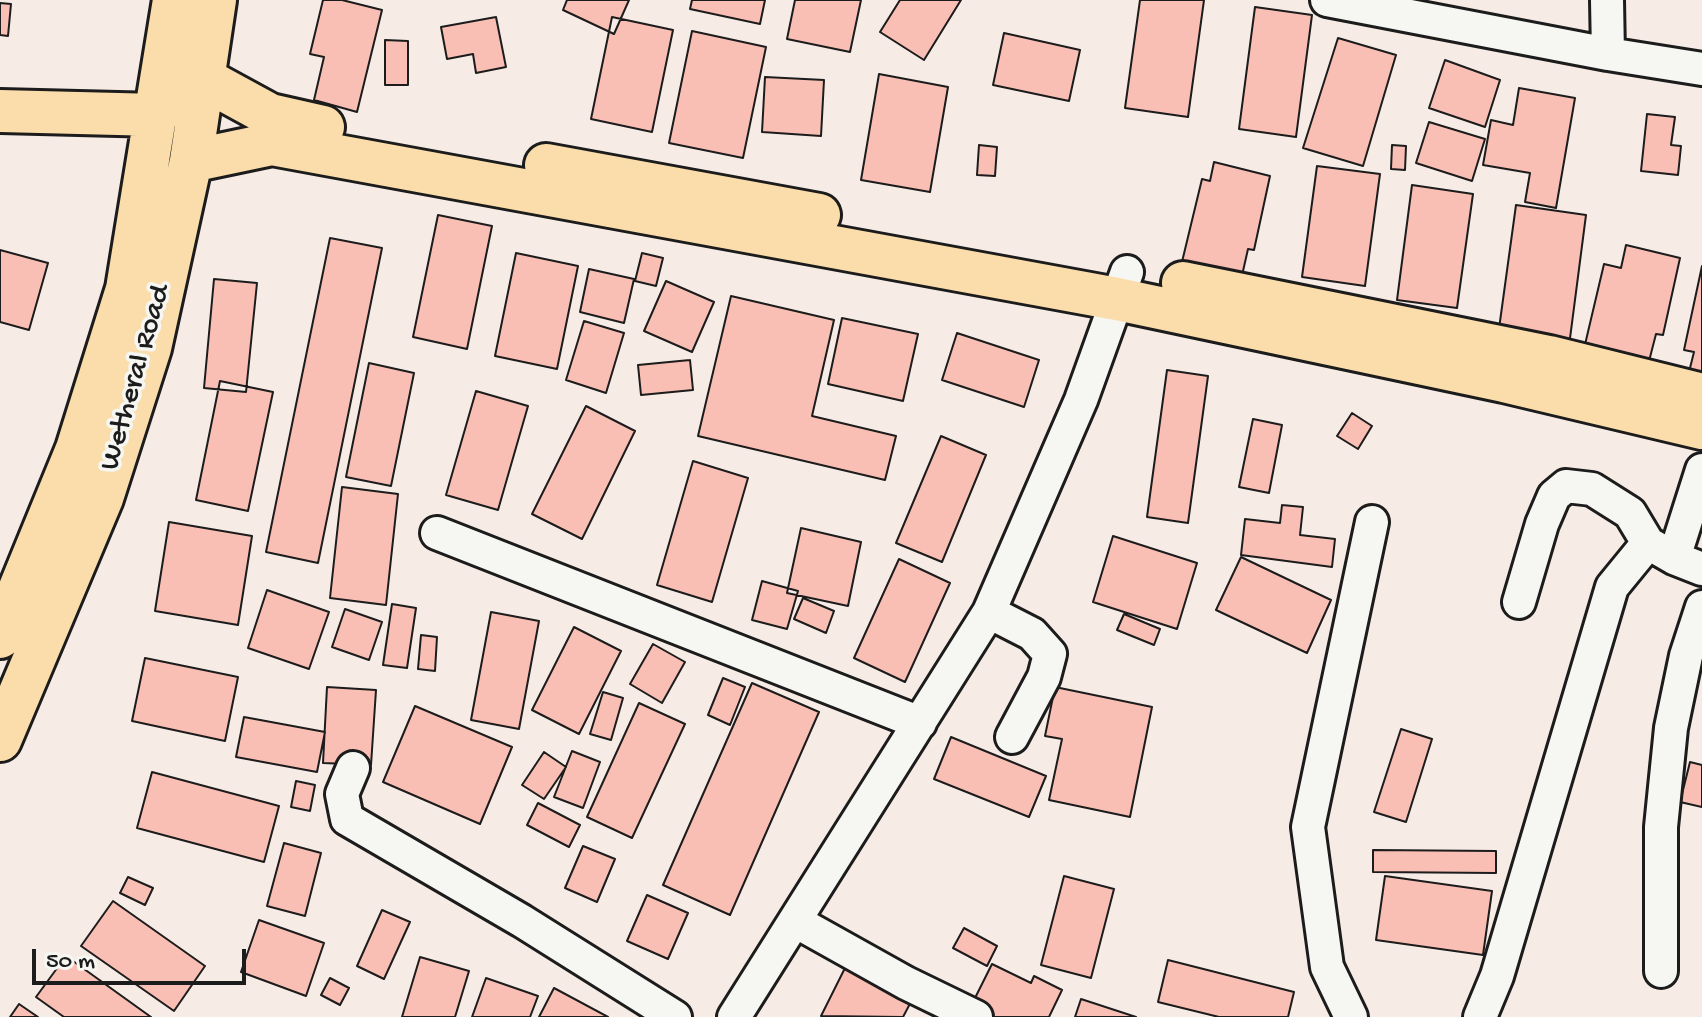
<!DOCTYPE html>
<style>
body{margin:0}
#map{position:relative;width:1702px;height:1017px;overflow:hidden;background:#f7ebe6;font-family:"Gochi Hand",sans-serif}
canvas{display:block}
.scale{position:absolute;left:32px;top:949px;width:214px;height:36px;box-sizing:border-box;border:4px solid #1c1c1c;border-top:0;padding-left:10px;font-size:24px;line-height:28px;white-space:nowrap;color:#1c1c1c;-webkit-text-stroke:6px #f6f6f2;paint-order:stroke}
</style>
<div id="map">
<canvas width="1702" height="1017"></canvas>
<div class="scale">50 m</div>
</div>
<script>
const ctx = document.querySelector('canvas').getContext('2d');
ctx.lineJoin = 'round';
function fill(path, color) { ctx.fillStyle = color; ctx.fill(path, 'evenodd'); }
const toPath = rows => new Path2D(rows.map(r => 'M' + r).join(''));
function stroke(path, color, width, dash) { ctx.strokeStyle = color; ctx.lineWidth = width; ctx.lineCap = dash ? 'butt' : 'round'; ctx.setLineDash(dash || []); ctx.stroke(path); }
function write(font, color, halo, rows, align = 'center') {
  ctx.font = font + ' "Gochi Hand",sans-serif'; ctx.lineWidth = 7; ctx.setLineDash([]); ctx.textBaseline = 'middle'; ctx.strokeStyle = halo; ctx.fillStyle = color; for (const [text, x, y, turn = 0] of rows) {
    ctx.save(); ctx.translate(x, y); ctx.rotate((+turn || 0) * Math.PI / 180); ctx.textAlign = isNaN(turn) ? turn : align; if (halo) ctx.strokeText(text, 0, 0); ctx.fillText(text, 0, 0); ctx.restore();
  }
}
const building = toPath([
 [323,0,342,0,382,10,357,112,314,100,324,57,310,54,323,0],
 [567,0,629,0,614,34,563,10,567,0],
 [692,0,765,0,760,24,690,9,692,0],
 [795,0,861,0,850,52,787,39,795,0],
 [900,0,961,0,924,60,880,32,900,0],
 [1140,0,1204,0,1188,117,1125,108,1140,0],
 [0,3,11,4,8,36,0,35,0,3],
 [1255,7,1312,15,1296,137,1239,129,1255,7],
 [496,17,506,67,476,73,473,54,447,59,441,27,496,17],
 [612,17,673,30,652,132,591,119,612,17],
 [692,31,766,47,743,158,669,143,692,31],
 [1004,33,1080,50,1069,101,993,85,1004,33],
 [1338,38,1396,55,1363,166,1303,148,1338,38],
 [385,40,408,41,408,85,385,85,385,40],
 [1445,60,1500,80,1485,127,1429,108,1445,60],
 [879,74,948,87,930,192,861,180,879,74],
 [765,77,824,80,821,136,762,132,765,77],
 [1519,88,1575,98,1556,208,1525,202,1530,173,1483,165,1491,120,1513,125,1519,88],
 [1647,114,1675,117,1671,145,1681,146,1678,175,1641,171,1647,114],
 [1429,122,1485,139,1472,181,1416,163,1429,122],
 [979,145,997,147,995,176,977,175,979,145],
 [1392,145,1406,146,1405,170,1391,169,1392,145],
 [1214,162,1270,176,1254,250,1248,249,1241,280,1181,266,1202,179,1210,181,1214,162],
 [1317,166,1380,174,1365,286,1302,277,1317,166],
 [1412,185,1473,194,1457,308,1397,300,1412,185],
 [1516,205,1586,215,1569,346,1498,336,1516,205],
 [438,215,492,226,467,349,413,337,438,215],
 [330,238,382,248,318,563,266,552,330,238],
 [1626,245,1680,258,1663,335,1656,334,1647,369,1583,353,1604,264,1621,268,1626,245],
 [0,250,48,263,29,330,0,322,0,250],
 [516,253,578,266,557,369,495,356,516,253],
 [642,253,663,258,656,286,635,281,642,253],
 [1702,266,1702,379,1688,376,1694,352,1684,350,1702,266],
 [589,269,634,279,624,323,580,312,589,269],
 [214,279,257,283,246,392,204,388,214,279],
 [666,281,714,302,692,352,644,331,666,281],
 [731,296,834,320,812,416,896,436,885,480,698,436,731,296],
 [842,318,918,334,903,401,828,384,842,318],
 [584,321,624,333,606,393,566,380,584,321],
 [957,333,1039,360,1024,407,942,380,957,333],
 [690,360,693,390,641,395,638,365,690,360],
 [369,363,414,373,391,486,346,477,369,363],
 [1167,370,1208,376,1188,523,1147,517,1167,370],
 [220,381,273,392,248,511,196,500,220,381],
 [476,391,528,406,498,510,446,495,476,391],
 [586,406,635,431,582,539,532,514,586,406],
 [1352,413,1372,426,1358,449,1337,436,1352,413],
 [1253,419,1282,425,1269,493,1239,487,1253,419],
 [941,436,986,455,942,562,896,543,941,436],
 [693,461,748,478,712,602,657,585,693,461],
 [342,487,398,494,386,605,330,598,342,487],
 [1282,505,1303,507,1300,535,1335,539,1332,567,1241,555,1245,519,1280,523,1282,505],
 [169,522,252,536,238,625,155,611,169,522],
 [801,528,861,542,848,606,787,593,801,528],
 [1113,536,1197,563,1177,629,1093,602,1113,536],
 [1241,557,1331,600,1307,653,1216,610,1241,557],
 [899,559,950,583,905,682,854,658,899,559],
 [762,581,798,591,787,629,752,620,762,581],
 [267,590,329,612,309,669,248,648,267,590],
 [803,598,834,611,826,633,794,619,803,598],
 [392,604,416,608,407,668,383,665,392,604],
 [345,609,382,622,369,660,332,647,345,609],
 [491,612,539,621,519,729,471,720,491,612],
 [1124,614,1160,629,1154,645,1117,630,1124,614],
 [574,627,621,651,579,734,532,710,574,627],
 [421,635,437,637,435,671,418,669,421,635],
 [653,644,685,662,662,703,630,684,653,644],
 [145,658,238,677,225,741,132,721,145,658],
 [723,678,745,687,730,725,708,715,723,678],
 [752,683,819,712,730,915,663,885,752,683],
 [327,687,376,690,371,765,323,763,327,687],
 [1055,687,1152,707,1130,817,1049,800,1062,739,1045,736,1055,687],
 [603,692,623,698,611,740,590,734,603,692],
 [639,703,685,724,632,838,587,817,639,703],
 [415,706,512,747,480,824,383,782,415,706],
 [244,717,325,732,317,772,236,757,244,717],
 [1401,729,1432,739,1406,822,1374,812,1401,729],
 [951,737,1046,776,1029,817,934,779,951,737],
 [572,751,600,762,583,808,554,797,572,751],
 [544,752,566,767,544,799,522,785,544,752],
 [1690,762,1702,765,1702,807,1680,802,1690,762],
 [152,772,279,806,264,862,137,828,152,772],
 [296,781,315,785,310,811,291,807,296,781],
 [538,803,580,825,569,847,527,825,538,803],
 [284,843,321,853,305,916,267,906,284,843],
 [583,846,615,859,597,902,565,888,583,846],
 [1373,850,1496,851,1496,873,1373,872,1373,850],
 [1064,876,1114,889,1091,978,1041,965,1064,876],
 [1385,876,1492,891,1483,955,1376,940,1385,876],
 [128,877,153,888,145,905,120,893,128,877],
 [647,895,688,913,668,959,627,941,647,895],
 [113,901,205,966,174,1011,81,946,113,901],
 [382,910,410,922,384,979,357,966,382,910],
 [259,920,324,943,306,996,241,972,259,920],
 [964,928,997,946,987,966,953,948,964,928],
 [66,956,151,1017,64,1017,36,997,66,956],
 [420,957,469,971,455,1017,402,1017,420,957],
 [1168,960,1294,992,1288,1017,1219,1017,1158,1002,1168,960],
 [847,964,913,998,903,1017,821,1016,847,964],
 [992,964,1031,983,1034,976,1062,990,1049,1017,993,1017,971,1006,992,964],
 [330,978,349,988,340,1005,321,995,330,978],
 [486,978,538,996,530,1017,472,1017,486,978],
 [554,988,608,1017,539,1017,554,988],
 [1081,999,1136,1017,1075,1017,1081,999],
 [19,1004,38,1017,10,1017,19,1004]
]);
fill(building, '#fabfb4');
stroke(building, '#1c1c1c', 2);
const minor = toPath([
 [1327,0,1608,54,1702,69],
 [1607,0,1608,54],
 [437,533,920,723],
 [1674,558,1702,470],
 [1519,602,1542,524,1554,496,1566,486,1592,489,1630,513,1648,543,1674,558,1702,569],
 [989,612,1032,634,1050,654,1044,677,1012,737],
 [353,768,342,794,347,819,522,921,675,1017],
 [795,921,906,983,976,1017],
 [1661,971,1661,827,1671,728,1686,656,1702,607],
 [734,1017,989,612,1081,400,1127,272],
 [1351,1017,1327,967,1308,827,1372,522],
 [1480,1017,1497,976,1612,587,1648,543]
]);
const major = toPath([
 [204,79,270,115,323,127],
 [0,111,157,115],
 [191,161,272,144,1117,299,1504,381,1702,428],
 [546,165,819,215],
 [1183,283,1549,357,1702,395],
 [0,637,77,449,127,289,174,0],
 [0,740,102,498,150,348,191,161,215,0]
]);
stroke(minor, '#1c1c1c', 38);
stroke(major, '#1c1c1c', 48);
stroke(minor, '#f6f6f2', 32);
stroke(major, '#faddab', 42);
write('30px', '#1c1c1c', '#f6f6f2', [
 ["Wetheral Road",137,378,-74]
]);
</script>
